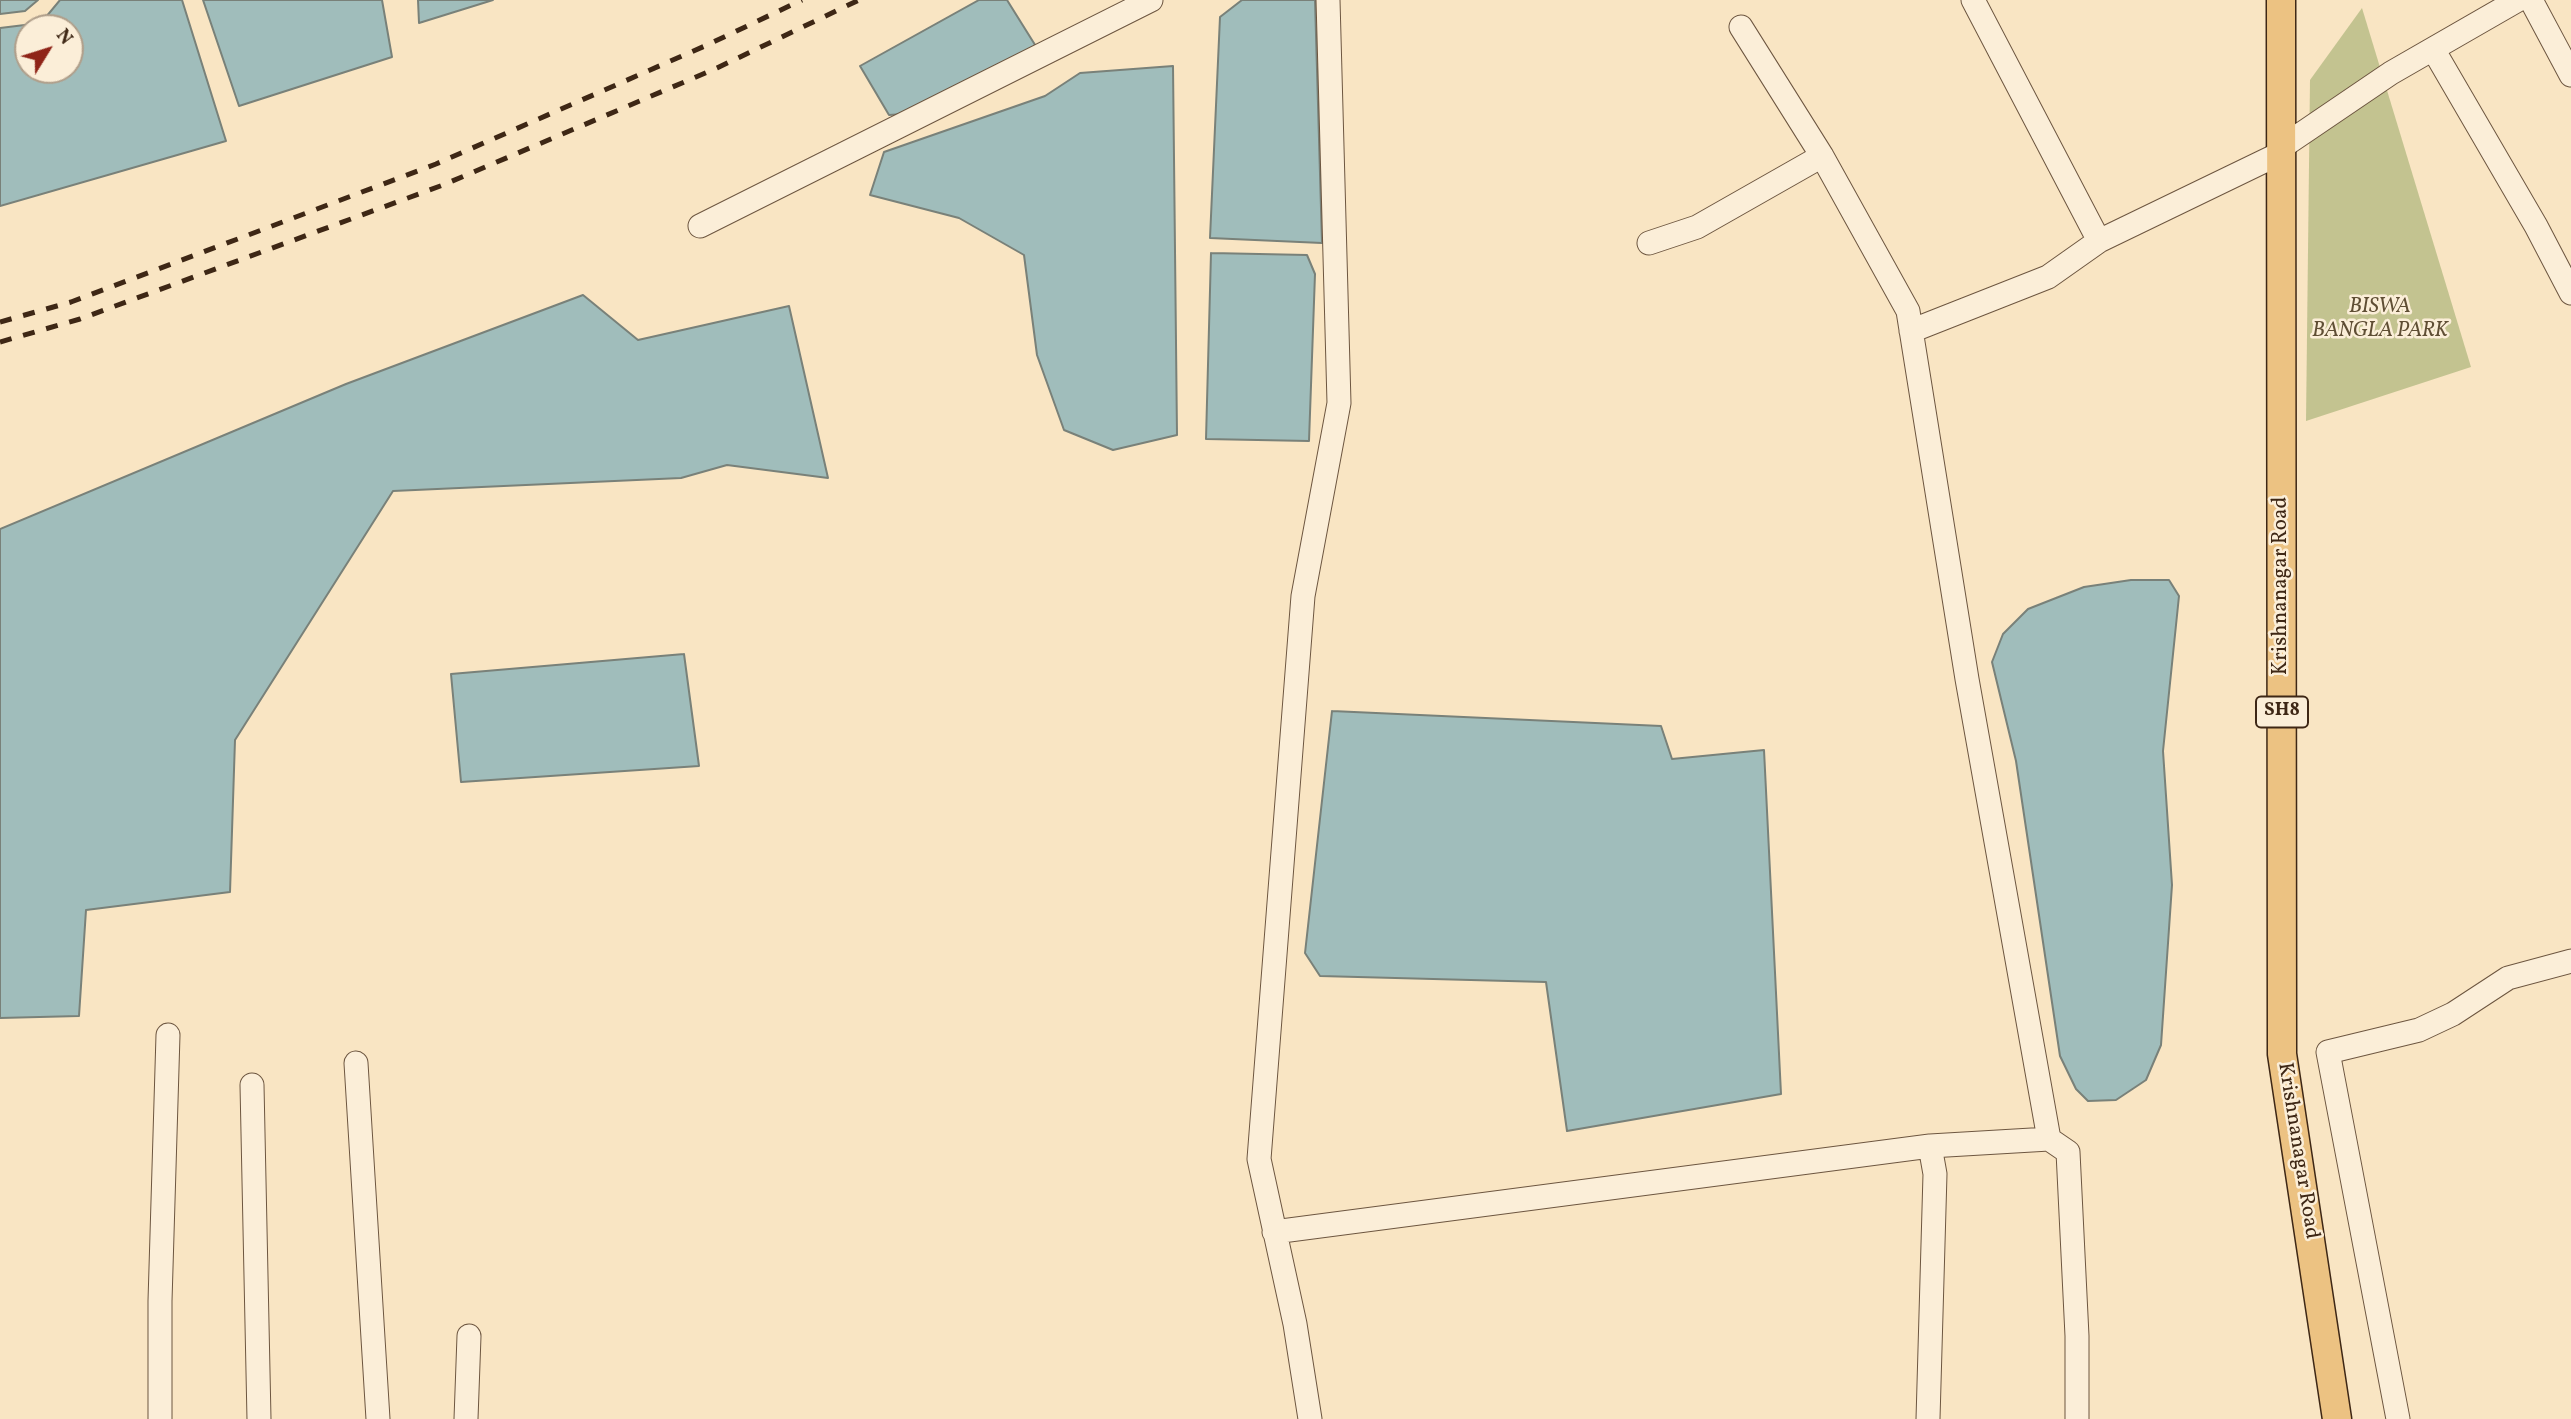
<!DOCTYPE html>
<style>
body{margin:0}
#map{position:relative;width:2571px;height:1419px;overflow:hidden;background:#f9e5c3;font-family:Vollkorn,serif}
canvas{display:block}
.north{position:absolute;left:14px;top:14px;width:70px;height:70px;box-sizing:border-box;background:#fbeed8;border:2px solid #af9e8a;border-radius:50%;rotate:52deg;font-size:19px;font-weight:700;line-height:28px;text-align:center;color:#3e2715}
.north::after{content:'';display:block;margin:auto;width:24px;height:32px;background:#8f2418;clip-path:polygon(50% 0,100% 100%,50% 72%,0 100%)}
</style>
<div id="map">
<canvas width="2571" height="1419"></canvas>
<div class="north">N</div>
</div>
<script>
const ctx = document.querySelector('canvas').getContext('2d');
ctx.lineJoin = 'round';
function fill(path, color) { ctx.fillStyle = color; ctx.fill(path, 'evenodd'); }
const toPath = rows => new Path2D(rows.map(r => 'M' + r).join(''));
function stroke(path, color, width, dash) { ctx.strokeStyle = color; ctx.lineWidth = width; ctx.lineCap = dash ? 'butt' : 'round'; ctx.setLineDash(dash || []); ctx.stroke(path); }
function write(font, color, halo, rows, align = 'center') {
  ctx.font = font + ' Vollkorn,serif'; ctx.lineWidth = 5; ctx.setLineDash([]); ctx.textBaseline = 'middle'; ctx.strokeStyle = halo; ctx.fillStyle = color; for (const [text, x, y, turn = 0] of rows) {
    ctx.save(); ctx.translate(x, y); ctx.rotate((+turn || 0) * Math.PI / 180); ctx.textAlign = isNaN(turn) ? turn : align; if (halo) ctx.strokeText(text, 0, 0); ctx.fillText(text, 0, 0); ctx.restore();
  }
}
fill(toPath([
 [2362,8,2471,367,2306,421,2310,80]
]), '#c3c390');
const water = toPath([
 [0,0,38,0,25,11,0,14,0,0],
 [60,0,182,0,226,141,0,206,0,28,41,23,60,0],
 [28,28,70,28,70,70,28,70,28,28],
 [203,0,382,0,392,57,239,106,203,0],
 [418,0,493,0,419,23,418,0],
 [979,0,1007,0,1037,48,947,111,889,115,860,66,979,0],
 [1242,0,1315,0,1322,243,1210,238,1220,17,1242,0],
 [1173,66,1177,435,1113,450,1064,430,1037,355,1024,255,959,218,870,195,884,152,1045,96,1080,73,1173,66],
 [1211,253,1307,255,1315,274,1309,441,1206,439,1211,253],
 [583,295,638,340,789,306,828,478,727,465,681,478,393,491,235,740,230,892,86,910,79,1016,0,1018,0,529,346,384,583,295],
 [2131,580,2169,580,2179,596,2163,751,2172,885,2161,1045,2146,1080,2116,1100,2088,1101,2076,1089,2060,1056,2016,761,1992,662,2003,634,2028,609,2084,587,2131,580],
 [684,654,699,766,461,782,451,674,684,654],
 [1332,711,1661,726,1672,759,1764,750,1781,1094,1567,1131,1546,982,1320,976,1305,953,1332,711]
]);
fill(water, '#a0bdbb');
stroke(water, '#798179', 2);
const minor = toPath([
 [1973,0,2099,241],
 [2531,0,2571,75],
 [1741,27,1822,156,1908,311,1967,679,2049,1139,2068,1152,2077,1336,2077,1419],
 [2433,49,2536,226,2571,293],
 [700,226,1151,0],
 [1649,243,1697,227,1822,156],
 [1911,331,2048,277,2099,241,2281,153,2282,147,2391,73,2518,0],
 [356,1063,378,1419],
 [252,1085,259,1419],
 [1274,1232,1930,1146,2049,1139],
 [160,1419,160,1301,168,1035],
 [466,1419,469,1336],
 [1310,1419,1295,1324,1259,1159,1303,596,1339,403,1328,0],
 [1928,1419,1935,1174,1930,1146],
 [2398,1419,2328,1052,2419,1030,2453,1014,2508,978,2571,961]
]);
const major = toPath([
 [2281,0,2282,1054,2337,1419]
]);
stroke(minor, '#6d5640', 25);
stroke(major, '#3e2715', 31);
stroke(minor, '#fbeed8', 23);
stroke(major, '#ecc282', 28);
stroke(toPath([
 [0,322,71,302,436,164,707,45,802,0],
 [0,342,80,319,443,185,717,68,859,0]
]), '#3e2715', 5, [12, 12]);
for (const [x, y, w] of [
 [2282,712,52]
]) { const box = new Path2D(); box.roundRect(x - w / 2, y - 15.5, w, 31, 5); ctx.fillStyle = '#fbeed8'; ctx.fill(box); stroke(box, '#3e2715', 2); }
write('bold 19px', '#3e2715', null, [
 ["SH8",2282,712]
]);
write('italic 21px', '#5f4e34', '#fbeed8', [
 ["BISWA",2380,308],
 ["BANGLA PARK",2380,332]
]);
write('21px', '#3e2715', '#fbeed8', [
 ["Krishnanagar Road",2282,586,-90],
 ["Krishnanagar Road",2297,1151,81]
]);
</script>
